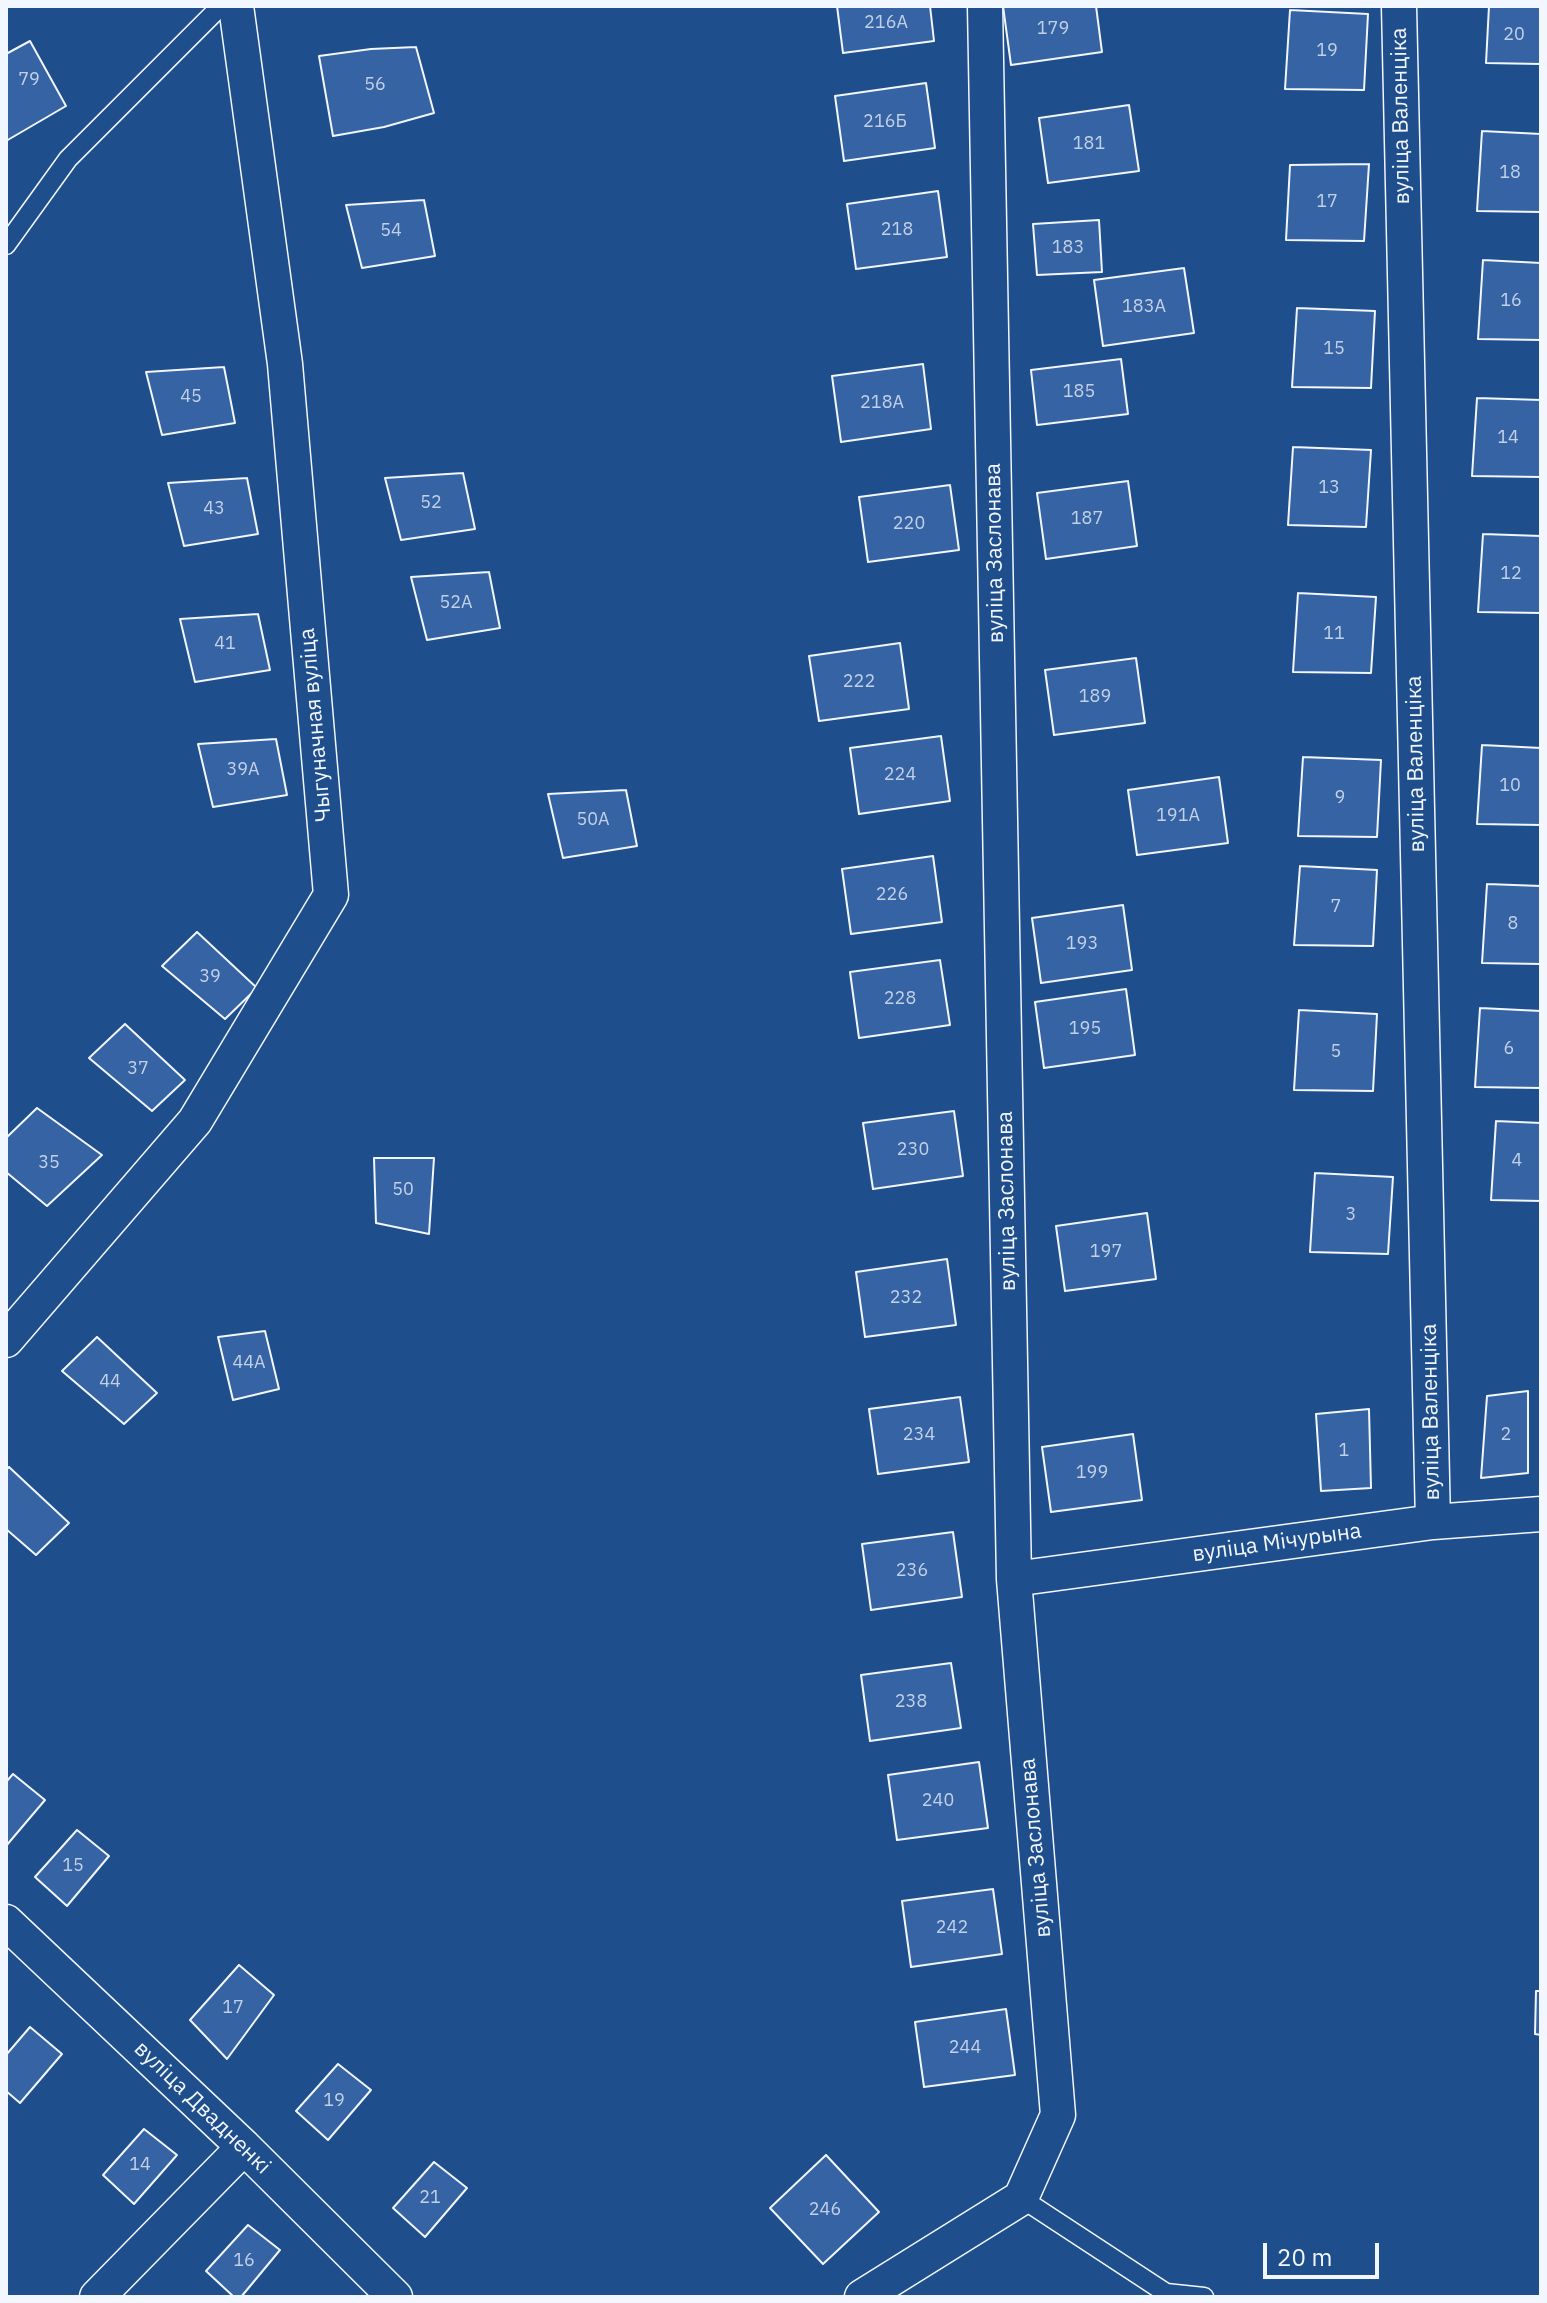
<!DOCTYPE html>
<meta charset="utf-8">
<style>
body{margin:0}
#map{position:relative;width:1547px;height:2303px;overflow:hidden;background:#1f4e8c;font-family:"IBM Plex Sans",sans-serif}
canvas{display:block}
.frame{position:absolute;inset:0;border:8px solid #f2f6ff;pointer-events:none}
.scale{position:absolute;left:1263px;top:2243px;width:116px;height:36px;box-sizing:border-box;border:4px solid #f2f6ff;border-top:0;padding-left:10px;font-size:24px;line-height:28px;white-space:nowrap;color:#f2f6ff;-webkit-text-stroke:6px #1f4e8c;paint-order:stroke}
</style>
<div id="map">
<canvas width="1547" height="2303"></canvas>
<div class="frame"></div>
<div class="scale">20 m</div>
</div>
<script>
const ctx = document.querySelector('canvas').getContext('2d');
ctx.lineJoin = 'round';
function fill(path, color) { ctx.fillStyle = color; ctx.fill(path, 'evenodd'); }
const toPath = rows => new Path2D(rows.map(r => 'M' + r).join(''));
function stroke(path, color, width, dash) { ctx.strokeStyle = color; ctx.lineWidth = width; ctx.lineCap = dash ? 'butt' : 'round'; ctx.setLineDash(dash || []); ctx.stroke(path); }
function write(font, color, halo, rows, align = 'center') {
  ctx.font = font + ' "IBM Plex Sans",sans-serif'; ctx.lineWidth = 6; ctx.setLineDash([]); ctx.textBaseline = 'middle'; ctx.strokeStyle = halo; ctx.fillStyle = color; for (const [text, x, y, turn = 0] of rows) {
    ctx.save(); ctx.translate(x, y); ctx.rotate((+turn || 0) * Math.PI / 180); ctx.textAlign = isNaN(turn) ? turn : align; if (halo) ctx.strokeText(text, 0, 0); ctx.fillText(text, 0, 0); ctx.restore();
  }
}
const building = toPath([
 [837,6,930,6,934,41,843,53,837,6],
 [1003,6,1096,6,1102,52,1011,65,1003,6],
 [1489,6,1541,6,1541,64,1486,63,1489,6],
 [1290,10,1368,14,1364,90,1285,89,1290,10],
 [30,41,66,106,6,141,6,54,30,41],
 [416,47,434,113,384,127,333,136,319,56,371,49,416,47],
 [926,83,935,148,844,161,835,96,926,83],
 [1129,105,1139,171,1048,183,1039,118,1129,105],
 [1482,131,1541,134,1541,212,1477,211,1482,131],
 [1369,164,1364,241,1286,240,1290,165,1369,164],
 [938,191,947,257,856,269,847,204,938,191],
 [424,200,435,256,362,268,346,205,424,200],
 [1099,220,1102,272,1037,275,1033,224,1099,220],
 [1483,260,1541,263,1541,340,1478,339,1483,260],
 [1184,268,1194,333,1103,346,1094,280,1184,268],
 [1297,308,1375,311,1371,388,1292,387,1297,308],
 [1121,359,1128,414,1037,425,1031,370,1121,359],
 [923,364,931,429,841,442,832,376,923,364],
 [224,367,235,423,162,435,146,372,224,367],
 [1477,398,1541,400,1541,477,1472,476,1477,398],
 [1293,447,1371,450,1366,527,1288,525,1293,447],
 [463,473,475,529,401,540,385,478,463,473],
 [247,478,258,534,184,546,168,483,247,478],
 [1128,481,1137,546,1046,559,1037,493,1128,481],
 [950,485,959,550,868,562,859,497,950,485],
 [1483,534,1541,536,1541,613,1478,612,1483,534],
 [489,572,500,628,427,640,411,577,489,572],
 [1298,593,1376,597,1371,673,1293,672,1298,593],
 [258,614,270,670,195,682,180,619,258,614],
 [900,643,909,709,819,721,809,656,900,643],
 [1136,658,1145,723,1054,735,1045,670,1136,658],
 [941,736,950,801,859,814,850,748,941,736],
 [276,739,287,795,213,807,198,744,276,739],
 [1482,745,1541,748,1541,825,1477,824,1482,745],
 [1303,757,1381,760,1377,837,1298,836,1303,757],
 [1219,777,1228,843,1137,855,1128,790,1219,777],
 [626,790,637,846,563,858,548,794,626,790],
 [933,856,942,922,851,934,842,869,933,856],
 [1300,866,1377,870,1373,946,1294,945,1300,866],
 [1487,884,1541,886,1541,964,1482,963,1487,884],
 [1123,905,1132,970,1041,983,1032,918,1123,905],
 [197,932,257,988,225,1019,162,966,197,932],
 [940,960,950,1025,859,1038,850,972,940,960],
 [1126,989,1135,1055,1044,1068,1035,1002,1126,989],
 [1480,1008,1541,1011,1541,1088,1475,1087,1480,1008],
 [1299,1010,1377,1014,1373,1091,1294,1090,1299,1010],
 [125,1024,185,1080,152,1111,89,1058,125,1024],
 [37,1108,102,1155,47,1206,6,1172,6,1138,37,1108],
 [954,1111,963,1176,873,1189,863,1123,954,1111],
 [1496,1121,1541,1123,1541,1201,1491,1200,1496,1121],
 [374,1158,434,1158,429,1234,376,1223,374,1158],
 [1315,1173,1393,1177,1388,1254,1310,1252,1315,1173],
 [1147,1213,1156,1279,1065,1291,1056,1226,1147,1213],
 [947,1259,956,1325,865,1337,856,1272,947,1259],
 [265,1331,279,1389,233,1400,218,1337,265,1331],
 [97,1337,157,1393,124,1424,62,1371,97,1337],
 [1528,1391,1528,1473,1481,1478,1487,1396,1528,1391],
 [960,1397,969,1462,878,1474,869,1409,960,1397],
 [1369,1409,1371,1488,1321,1491,1316,1414,1369,1409],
 [1133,1434,1142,1500,1051,1512,1042,1447,1133,1434],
 [9,1467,69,1523,36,1555,6,1529,6,1470,9,1467],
 [953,1532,962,1597,871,1610,862,1544,953,1532],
 [951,1663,961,1728,870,1741,861,1675,951,1663],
 [979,1762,988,1828,897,1840,888,1775,979,1762],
 [13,1774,45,1800,6,1846,6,1782,13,1774],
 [77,1830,109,1856,67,1906,35,1877,77,1830],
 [993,1889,1002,1954,911,1967,902,1901,993,1889],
 [239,1965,274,1995,227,2059,190,2020,239,1965],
 [1536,1991,1541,1991,1541,2035,1535,2034,1536,1991],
 [1006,2009,1015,2075,924,2087,915,2022,1006,2009],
 [30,2027,62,2054,20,2103,6,2091,6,2055,30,2027],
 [338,2064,371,2090,328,2140,296,2111,338,2064],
 [144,2129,177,2155,134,2204,103,2175,144,2129],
 [826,2155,879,2212,823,2264,770,2208,826,2155],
 [434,2162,467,2188,425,2237,393,2208,434,2162],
 [248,2225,280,2250,241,2297,234,2297,206,2271,248,2225]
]);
fill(building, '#3563a3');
stroke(building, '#f2f6ff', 2);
const service = toPath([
 [6,245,68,159,221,6],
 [1021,2198,1166,2293,1204,2297]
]);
const minor = toPath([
 [1399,6,1433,1522],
 [6,1340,195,1121,331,895,285,364,236,6],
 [1014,1579,1433,1522,1541,1514],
 [6,1922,244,2147,395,2297],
 [97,2297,244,2147],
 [862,2297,1021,2198,1058,2115,1014,1579,985,6]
]);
stroke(service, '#f2f6ff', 21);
stroke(minor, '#f2f6ff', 37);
stroke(service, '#1f4e8c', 18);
stroke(minor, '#1f4e8c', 34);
write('18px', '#c3d1e8', null, [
 ["216А",886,23],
 ["179",1053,29],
 ["20",1514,35],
 ["19",1327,51],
 ["79",29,80],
 ["56",375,85],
 ["216Б",885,122],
 ["181",1089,144],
 ["18",1510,173],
 ["17",1327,202],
 ["218",897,230],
 ["54",391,231],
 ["183",1068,248],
 ["16",1511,301],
 ["183А",1144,307],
 ["15",1334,349],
 ["185",1079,392],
 ["45",191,397],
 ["218А",882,403],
 ["14",1508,438],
 ["13",1329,488],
 ["52",431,503],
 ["43",214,509],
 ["187",1087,519],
 ["220",909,524],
 ["12",1511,574],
 ["52А",456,603],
 ["11",1334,634],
 ["41",225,644],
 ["222",859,682],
 ["189",1095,697],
 ["39А",243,770],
 ["224",900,775],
 ["10",1510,786],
 ["9",1340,798],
 ["191А",1178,816],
 ["50А",593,820],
 ["226",892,895],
 ["7",1336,907],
 ["8",1513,924],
 ["193",1082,944],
 ["39",210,977],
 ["228",900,999],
 ["195",1085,1029],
 ["6",1509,1049],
 ["5",1336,1052],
 ["37",138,1069],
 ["230",913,1150],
 ["4",1517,1161],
 ["35",49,1163],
 ["50",403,1190],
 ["3",1351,1215],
 ["197",1106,1252],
 ["232",906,1298],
 ["44А",249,1363],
 ["44",110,1382],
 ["234",919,1435],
 ["2",1506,1435],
 ["1",1344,1451],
 ["199",1092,1473],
 ["236",912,1571],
 ["238",911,1702],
 ["240",938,1801],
 ["15",73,1866],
 ["242",952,1928],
 ["17",233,2008],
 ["244",965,2048],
 ["19",334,2101],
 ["14",140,2165],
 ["21",430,2198],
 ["246",825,2210],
 ["16",244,2261]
]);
write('22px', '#f2f6ff', '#1f4e8c', [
 ["вуліца Валенціка",1401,116,-91],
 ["вуліца Заслонава",995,553,-91],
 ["Чыгуначная вуліца",316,725,-95],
 ["вуліца Валенціка",1416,764,-91],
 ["вуліца Заслонава",1007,1201,-91],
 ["вуліца Валенціка",1431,1412,-91],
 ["вуліца Мічурына",1277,1543,-8],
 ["вуліца Заслонава",1036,1848,-95],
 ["вуліца Двадненкі",202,2108,44]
]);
</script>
